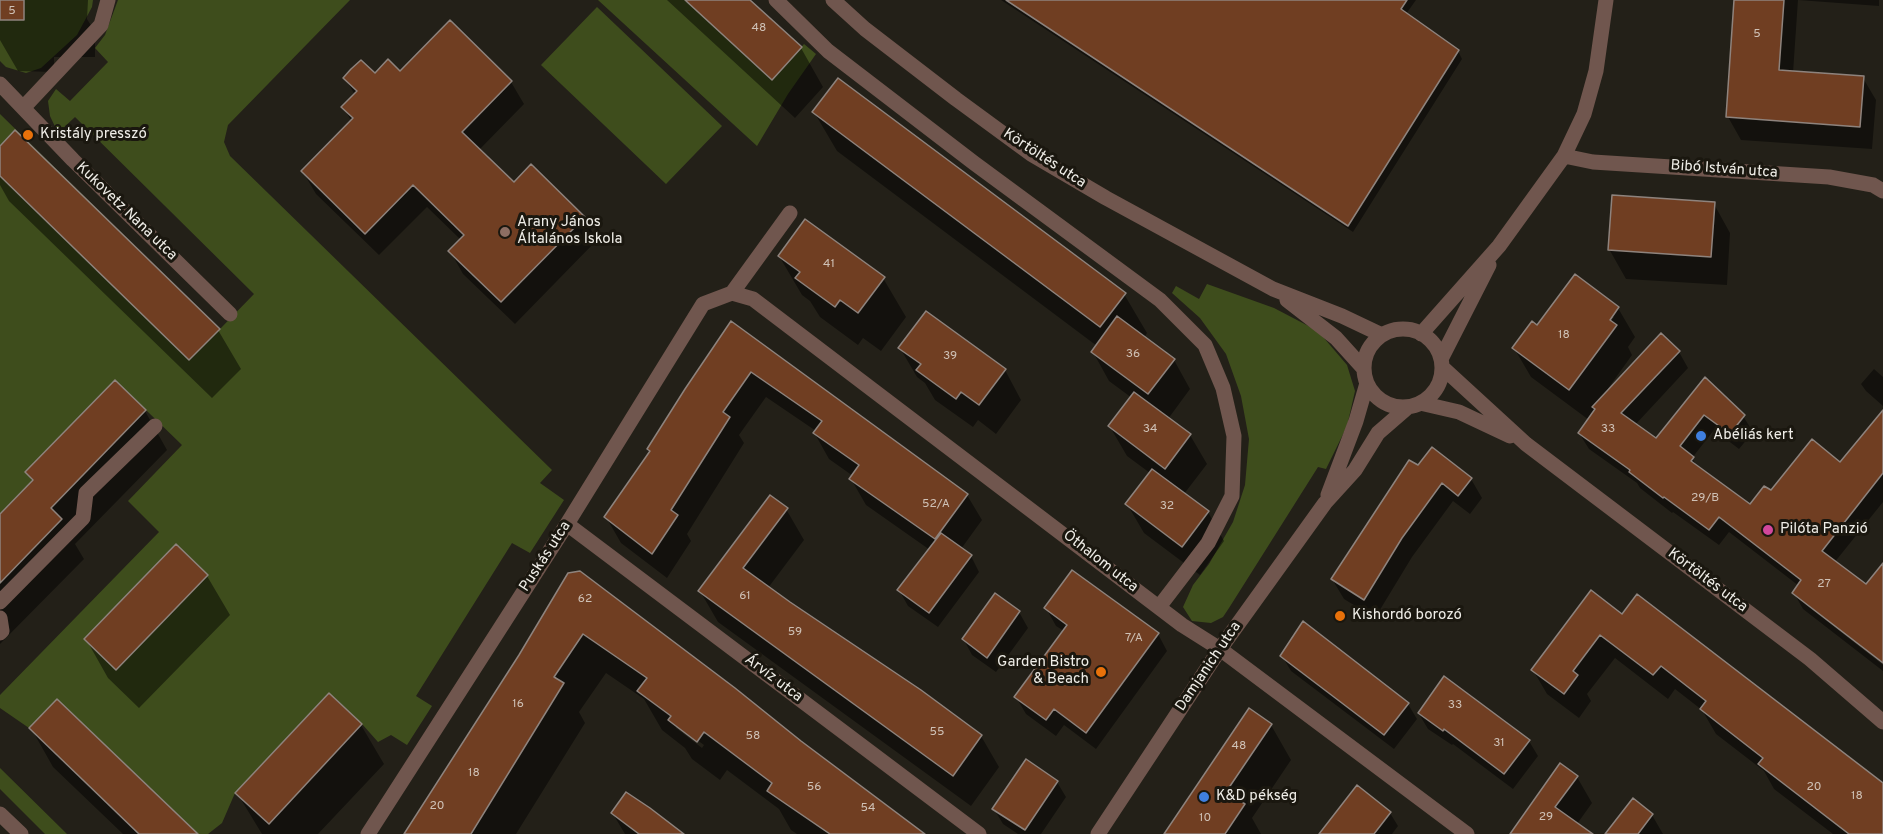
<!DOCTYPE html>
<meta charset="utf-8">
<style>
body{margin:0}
canvas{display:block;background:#232018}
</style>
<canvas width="1883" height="834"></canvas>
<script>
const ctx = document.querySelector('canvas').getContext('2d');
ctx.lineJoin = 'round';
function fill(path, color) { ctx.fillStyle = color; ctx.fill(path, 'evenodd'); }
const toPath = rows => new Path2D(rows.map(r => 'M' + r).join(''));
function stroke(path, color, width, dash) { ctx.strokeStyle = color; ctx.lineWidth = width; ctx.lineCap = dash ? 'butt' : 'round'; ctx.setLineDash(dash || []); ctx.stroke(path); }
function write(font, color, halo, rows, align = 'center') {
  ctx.font = font + ' Overpass,sans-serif'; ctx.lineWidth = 6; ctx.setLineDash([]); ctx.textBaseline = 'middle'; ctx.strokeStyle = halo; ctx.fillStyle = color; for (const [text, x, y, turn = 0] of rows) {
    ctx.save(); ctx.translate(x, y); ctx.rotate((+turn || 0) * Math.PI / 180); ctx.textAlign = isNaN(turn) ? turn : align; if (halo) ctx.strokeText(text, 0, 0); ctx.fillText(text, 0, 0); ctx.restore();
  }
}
fill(toPath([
 [0,0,93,0,92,7,77,35,41,68,26,73,6,67,0,61],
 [118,0,350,0,228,125,224,142,230,156,552,470,540,483,564,500,530,553,512,543,416,696,432,706,407,745,391,735,378,742,362,724,329,693,235,793,222,823,208,834,198,834,57,699,29,728,0,708,0,695,159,532,128,501,182,445,115,380,25,472,33,480,0,514,0,114,220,329,254,294,75,117,58,133,50,116,48,101,56,89,70,101,108,62,95,48,105,35],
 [598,0,685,0,772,80,804,44,816,54,788,94,757,146],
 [597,7,722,126,666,184,541,65],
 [1207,284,1274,308,1318,331,1347,365,1355,391,1347,426,1326,469,1318,467,1229,608,1223,617,1211,623,1192,621,1183,607,1193,585,1209,564,1233,522,1245,485,1249,439,1241,396,1226,354,1200,318,1172,293,1176,286,1199,299],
 [0,768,67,834,45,834,0,789]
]), '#3e4d1c');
fill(toPath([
 [0,0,88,0,87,19,95,32,95,57,54,57,54,72,18,71,0,40],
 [667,0,748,0,801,48,823,87,795,118],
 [1001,0,1416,0,1406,14,1458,51,1462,59,1353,232],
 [1736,0,1879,0,1879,6,1798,0,1793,73,1863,78,1876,100,1872,149,1741,140,1728,117],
 [400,73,511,82,524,104,479,150,514,184,584,217,597,240,515,324,463,274,450,251,461,240,427,207,379,255,316,194,303,172,352,122,343,107,355,95,345,78],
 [814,112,1124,294,1147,333,1144,338,1174,360,1190,389,1168,419,1190,435,1207,464,1184,494,1208,512,1224,541,1200,575,1144,533,1127,504,1150,473,1127,456,1110,427,1132,398,1109,381,1093,352,1097,346,837,151],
 [0,148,218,330,241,369,212,398,9,201,0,185],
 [1714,204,1730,233,1727,285,1626,279,1609,249],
 [779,256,883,278,906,317,881,351,863,338,858,345,820,317,810,301,802,295],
 [1618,308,1635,337,1628,347,1632,355,1607,390,1608,392,1679,352,1688,368,1635,425,1656,440,1706,380,1743,416,1753,432,1739,449,1714,430,1692,458,1698,468,1750,506,1771,492,1841,464,1883,430,1883,502,1834,563,1866,586,1883,572,1883,661,1805,601,1805,604,1883,665,1883,671,1803,609,1794,593,1799,586,1729,532,1719,545,1673,512,1672,513,1640,488,1637,483,1589,449,1579,433,1589,420,1531,377,1514,348,1538,327],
 [1610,317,1614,317,1607,327],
 [732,323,967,495,982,520,961,549,971,556,979,572,938,627,908,606,899,590,930,550,866,505,851,479,853,476,829,459,815,434,816,431,766,397,739,435,744,443,687,534,691,541,667,578,621,543,606,517,650,453,648,449],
 [900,348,1005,370,1021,400,996,434,978,420,973,427,935,400,925,383,917,377],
 [1874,369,1883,377,1883,406,1866,391,1861,384],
 [145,411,167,450,75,544,84,559,0,644,0,517,33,483,27,472],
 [1418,467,1471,479,1482,498,1470,514,1453,501,1412,557,1375,618,1344,599,1332,579],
 [786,509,804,540,768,588,920,691,981,736,999,767,971,806,718,622,700,591],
 [176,546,207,576,230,615,139,708,108,678,86,639],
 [569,575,923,834,797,834,791,830,779,809,727,770,720,780,692,759,685,748,662,730,644,699,606,673,579,712,585,723,516,834,405,834,520,656],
 [676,725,704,745,702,748,676,728],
 [996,596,1019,612,1028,628,996,672,972,655,964,640],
 [1046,608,1158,634,1167,651,1096,749,1064,725,1056,736,1026,714,1016,697,1064,631,1056,626],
 [1622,616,1883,785,1883,834,1833,834,1774,789,1764,771,1716,734,1702,710,1675,689,1668,699,1615,658,1587,694,1591,701,1579,718,1547,694,1533,670],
 [1282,656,1408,704,1417,719,1394,749,1291,671],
 [329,695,361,725,384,764,318,834,262,834,237,793],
 [1419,714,1529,741,1538,756,1513,789,1453,744,1452,745,1428,729],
 [1271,725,1291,760,1252,818,1261,834,1166,834],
 [31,728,196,834,123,834,53,767],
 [1577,777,1592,803,1577,824,1590,834,1514,834],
 [1057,782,1066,797,1041,834,1018,834,1003,824,994,809],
 [1390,813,1398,826,1392,834,1322,834],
 [613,814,681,834,625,834],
 [1652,815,1663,834,1607,834]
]), '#0007');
const building = toPath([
 [0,0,24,0,24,20,0,20,0,0],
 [685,0,750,0,802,47,772,80,685,0],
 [1006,0,1407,0,1401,9,1459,50,1348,226,1006,0],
 [1734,0,1784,0,1779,70,1864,76,1860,127,1726,117,1734,0],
 [450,20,512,81,462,132,514,182,531,164,585,217,501,302,448,251,464,235,413,185,365,234,301,171,353,118,341,107,357,91,343,78,351,69,361,60,375,73,388,59,400,71,450,20],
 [838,78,1126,293,1100,327,812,112,838,78],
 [15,130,220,329,189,360,0,176,0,146,15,130],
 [1612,195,1715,202,1711,257,1608,250,1612,195],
 [805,219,885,277,858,313,840,300,835,307,795,278,800,272,778,256,805,219],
 [1575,274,1619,307,1610,320,1617,325,1569,390,1512,348,1532,321,1537,325,1575,274],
 [926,311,1006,369,979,405,961,392,956,399,916,370,921,364,898,348,926,311],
 [1117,316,1175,359,1148,394,1091,352,1117,316],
 [731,321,968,494,935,539,849,479,859,465,813,433,822,421,751,372,723,412,730,417,671,510,678,515,652,554,604,517,650,451,647,449,685,389,731,321],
 [1661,333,1680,351,1621,413,1656,438,1705,377,1745,415,1730,434,1704,415,1680,446,1694,457,1691,461,1750,504,1764,486,1771,490,1812,439,1840,462,1883,410,1883,473,1822,551,1866,584,1883,563,1883,663,1792,593,1801,580,1719,517,1709,530,1664,497,1663,498,1629,472,1630,470,1578,433,1595,409,1592,407,1661,333],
 [115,380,146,410,51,508,62,519,0,583,0,514,33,480,25,472,115,380],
 [1134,392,1191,434,1165,469,1108,426,1134,392],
 [1432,447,1472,478,1458,496,1442,483,1402,538,1364,600,1331,579,1409,460,1418,465,1432,447],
 [1152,469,1209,511,1182,547,1125,504,1152,469],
 [770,495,788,508,743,568,790,602,921,690,982,735,953,776,698,591,770,495],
 [941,533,972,555,929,613,897,590,941,533],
 [176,544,208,575,116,670,84,639,176,544],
 [1072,570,1159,633,1086,733,1054,709,1046,720,1014,697,1067,625,1044,608,1072,570],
 [580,571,735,688,801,741,925,834,830,834,767,791,772,783,704,732,697,742,668,720,671,716,637,691,647,678,583,634,554,677,564,683,471,834,404,834,519,655,568,573,580,571],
 [1591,590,1622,614,1637,594,1883,783,1883,834,1849,834,1758,764,1763,758,1700,709,1706,701,1661,666,1653,675,1600,635,1573,671,1578,675,1564,694,1531,670,1591,590],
 [995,593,1020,611,987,658,962,639,995,593],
 [1303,621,1409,703,1384,735,1280,656,1303,621],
 [1444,676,1530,740,1504,774,1444,729,1443,731,1418,713,1444,676],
 [329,693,362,724,269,824,235,793,329,693],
 [57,699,198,834,139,834,29,728,57,699],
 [1249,708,1272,724,1226,792,1245,804,1225,834,1164,834,1249,708],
 [1026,759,1058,781,1025,830,992,809,1026,759],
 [1560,763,1578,776,1555,807,1593,834,1510,834,1560,763],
 [1357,785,1391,812,1374,834,1319,834,1357,785],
 [626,792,650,808,684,834,639,834,611,813,626,792],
 [1633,798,1653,814,1638,834,1605,834,1633,798]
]);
fill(building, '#703e22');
stroke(building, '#8e837d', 1.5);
stroke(toPath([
 [776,0,828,51,974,163,1160,300,1205,345,1223,388,1234,436,1232,496,1208,543,1159,607],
 [833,0,865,29,956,99,1031,154,1106,198,1273,289,1342,316,1382,335],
 [0,84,73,160,230,314],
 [24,107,101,25,108,0],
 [1564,156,1593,162,1829,177,1873,185,1883,191],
 [732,293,753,299,1182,625,1220,649,1467,834],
 [732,293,790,213],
 [1287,300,1336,338,1364,369],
 '1364 368a39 39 0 1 1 78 0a39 39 0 1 1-78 0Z',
 [1421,334,1499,246,1564,156,1584,114,1596,71,1606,0],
 [1441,359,1489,265],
 [1442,367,1526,444,1810,659,1883,722],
 [1420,403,1459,412,1510,436],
 [1328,495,1356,421,1367,383],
 [567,524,979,834],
 [0,602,83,518,86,493,155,426],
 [0,618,2,631,0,633],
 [0,814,21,834],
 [368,834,567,524,703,304,732,293],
 [1098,834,1220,649,1325,503,1355,470,1378,433,1408,407]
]), '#70564e', 15);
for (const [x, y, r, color] of [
 [28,135,6,"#e8710a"],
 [505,232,6,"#8d6e63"],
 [1701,436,6,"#3f7fe0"],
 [1768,530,6,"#d1479c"],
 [1340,616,6,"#e8710a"],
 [1101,672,6,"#e8710a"],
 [1204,797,6,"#3f7fe0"]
]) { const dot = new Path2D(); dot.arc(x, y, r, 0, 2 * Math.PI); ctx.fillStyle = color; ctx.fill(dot); stroke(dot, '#1a170f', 2); }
write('12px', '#cfc1b6', null, [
 ["5",12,12],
 ["48",759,29],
 ["5",1757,35],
 ["41",829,265],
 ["18",1564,336],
 ["36",1133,355],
 ["39",950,357],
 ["34",1150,430],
 ["33",1608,430],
 ["29/B",1705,499],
 ["52/A",936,505],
 ["32",1167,507],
 ["27",1824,585],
 ["61",745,597],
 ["62",585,600],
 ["59",795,633],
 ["7/A",1134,639],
 ["16",518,705],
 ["33",1455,706],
 ["55",937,733],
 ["58",753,737],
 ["31",1499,744],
 ["48",1239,747],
 ["18",474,774],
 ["56",814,788],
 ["20",1814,788],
 ["18",1857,797],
 ["20",437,807],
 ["54",868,809],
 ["29",1546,818],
 ["10",1205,819]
]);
write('15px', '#efede7', '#1a170f', [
 ["Kristály presszó",40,135],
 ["Arany János",517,223],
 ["Általános Iskola",517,240],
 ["Abéliás kert",1713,436],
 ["Pilóta Panzió",1780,530],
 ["Kishordó borozó",1352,616],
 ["Garden Bistro",1089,663,"right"],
 ["& Beach",1089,680,"right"],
 ["K&D pékség",1216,797]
], 'left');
write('15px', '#efede7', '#1a170f', [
 ["Körtöltés utca",1044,159,33],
 ["Bibó István utca",1724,170,4],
 ["Kukovetz Nana utca",126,212,44],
 ["Puskás utca",546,557,-57],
 ["Öthalom utca",1100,562,38],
 ["Körtöltés utca",1707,581,37],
 ["Damjanich utca",1209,667,-56],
 ["Árvíz utca",773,679,37]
]);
</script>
